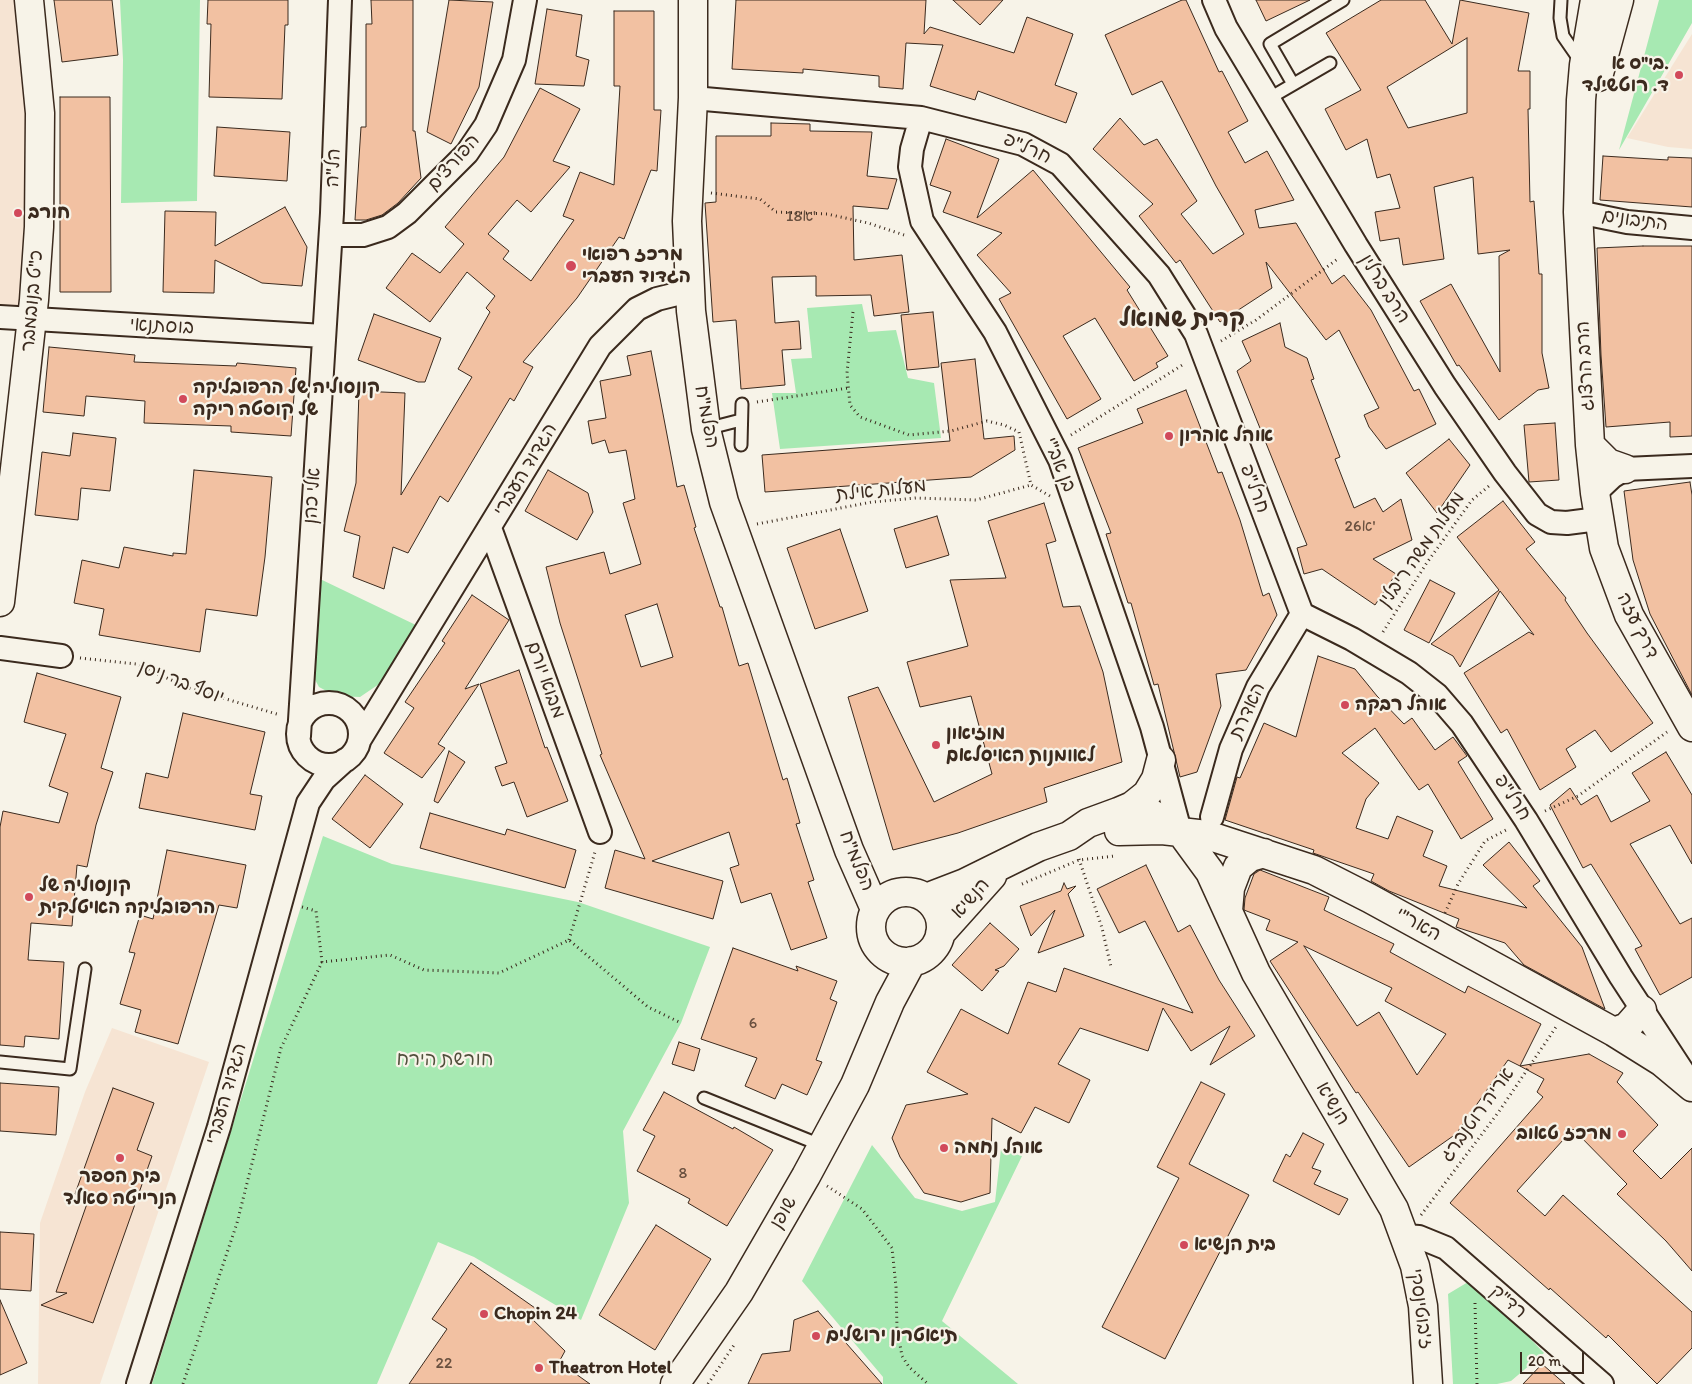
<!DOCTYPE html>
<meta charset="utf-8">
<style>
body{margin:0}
#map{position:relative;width:1692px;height:1384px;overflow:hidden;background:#f7f3e8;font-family:Itim,sans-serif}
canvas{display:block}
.scale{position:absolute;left:1520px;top:1352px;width:64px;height:22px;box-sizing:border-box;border:2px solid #3b2a1e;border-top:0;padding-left:6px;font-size:15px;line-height:18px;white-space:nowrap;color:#3b2a1e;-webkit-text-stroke:4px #f7f3e8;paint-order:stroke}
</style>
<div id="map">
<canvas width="1692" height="1384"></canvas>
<div class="scale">20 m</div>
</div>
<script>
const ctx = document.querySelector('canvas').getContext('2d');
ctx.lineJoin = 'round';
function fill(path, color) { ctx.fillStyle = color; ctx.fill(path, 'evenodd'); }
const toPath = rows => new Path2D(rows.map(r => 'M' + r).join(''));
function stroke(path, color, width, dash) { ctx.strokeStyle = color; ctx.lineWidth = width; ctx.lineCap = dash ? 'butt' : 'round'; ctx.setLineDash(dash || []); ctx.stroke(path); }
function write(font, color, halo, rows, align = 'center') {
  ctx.font = font + ' Itim,"Playpen Sans Hebrew",sans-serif'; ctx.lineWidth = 4.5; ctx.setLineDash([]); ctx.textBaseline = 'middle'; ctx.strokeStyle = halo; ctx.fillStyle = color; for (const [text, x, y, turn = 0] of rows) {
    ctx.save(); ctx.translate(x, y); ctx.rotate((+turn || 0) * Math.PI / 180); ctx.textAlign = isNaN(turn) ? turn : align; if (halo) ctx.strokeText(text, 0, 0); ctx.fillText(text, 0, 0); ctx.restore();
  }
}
fill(toPath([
 [0,0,20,0,43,114,29,313,0,311],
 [1692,34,1692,149,1668,147,1627,138],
 [112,1028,209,1062,100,1384,38,1384,40,1223,85,1092]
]), '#f6e4d3');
fill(toPath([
 [120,0,200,0,197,201,121,203,123,60],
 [1659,0,1692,0,1692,23,1619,150],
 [862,304,868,332,896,330,908,378,934,383,941,438,780,449,772,393,796,393,791,359,812,358,807,308],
 [318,578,420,627,385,680,360,697,336,696,319,687,307,665],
 [323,836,392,864,578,902,710,947,681,1023,623,1131,629,1203,581,1320,474,1257,438,1242,377,1384,152,1384],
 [872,1145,915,1198,962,1211,995,1202,1001,1149,1022,1156,942,1321,1018,1384,883,1384,883,1377,802,1281],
 [1473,1279,1544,1353,1511,1381,1497,1384,1453,1384,1448,1294]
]), '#a7e9b2');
const building = toPath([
 [54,0,112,0,118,55,62,62,54,0],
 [208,0,288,0,288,25,285,25,282,99,209,97,211,24,207,24,208,0],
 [371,0,413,0,413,131,415,131,421,178,398,203,382,215,366,220,355,220,361,127,366,127,366,24,372,24,371,0],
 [449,0,493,2,479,87,451,144,427,132,449,0],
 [736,0,926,0,924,34,930,27,1014,53,1027,17,1073,34,1055,85,1077,93,1066,123,978,91,975,100,930,86,943,45,906,43,903,89,879,87,879,76,803,69,803,73,732,69,736,0],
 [953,0,1003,0,980,25,953,0],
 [1182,0,1186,0,1219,72,1222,71,1248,121,1228,132,1245,163,1267,151,1294,200,1255,210,1259,228,1296,223,1332,284,1344,275,1371,310,1414,391,1419,389,1436,424,1386,449,1369,427,1364,415,1379,408,1339,330,1326,340,1266,262,1272,288,1220,322,1180,260,1176,263,1139,216,1153,204,1093,149,1120,118,1144,145,1157,139,1197,201,1181,214,1213,254,1244,234,1216,186,1162,81,1132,95,1105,35,1182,0],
 [1256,0,1310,0,1266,21,1256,0],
 [1381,0,1425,0,1452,44,1460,0,1529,13,1518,71,1530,71,1530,109,1528,109,1530,202,1534,201,1539,274,1542,274,1542,353,1549,388,1538,390,1499,420,1459,365,1457,366,1420,301,1451,284,1500,372,1499,256,1510,250,1478,254,1473,177,1434,187,1444,259,1403,265,1399,238,1380,241,1375,212,1400,208,1390,174,1377,178,1367,139,1346,150,1325,109,1361,90,1326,33,1381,0],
 [1467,38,1467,113,1408,128,1387,87,1467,38],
 [547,9,582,15,576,56,589,60,584,86,535,84,547,9],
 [614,11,654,11,654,110,661,110,657,171,651,170,624,239,619,237,577,298,523,362,533,367,514,401,510,398,448,502,440,496,408,553,393,547,384,589,353,577,360,536,344,531,356,483,359,391,405,393,401,495,472,377,458,369,490,312,486,308,495,296,467,272,430,322,386,288,412,253,440,273,464,244,445,227,504,157,540,88,580,109,553,161,570,167,531,212,517,200,488,234,509,251,503,259,531,281,574,220,563,216,580,172,614,185,620,86,614,86,614,11],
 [60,97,110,97,111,292,60,292,60,97],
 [771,123,810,124,810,131,872,132,867,176,897,179,888,209,853,206,854,260,902,255,909,312,874,316,871,295,816,296,816,276,772,277,775,323,799,321,801,349,782,350,785,385,741,389,736,320,713,322,705,203,716,202,716,136,771,136,771,123],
 [217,127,290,132,287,181,214,176,217,127],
 [946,139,999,159,977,218,1033,170,1130,287,1127,290,1168,356,1156,363,1158,367,1134,381,1095,318,1063,336,1101,399,1067,419,999,299,1011,293,977,255,1002,233,943,212,951,192,930,185,946,139],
 [1603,156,1668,160,1668,157,1692,158,1692,207,1600,200,1603,156],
 [285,207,307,247,302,286,262,283,215,260,214,293,163,292,165,211,216,212,215,246,285,207],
 [1643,246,1692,246,1692,436,1670,437,1670,422,1606,427,1601,355,1597,248,1643,246],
 [933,312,939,367,907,370,901,315,933,312],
 [374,314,441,338,425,382,418,382,358,360,374,314],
 [1280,323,1285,347,1307,358,1314,379,1311,380,1340,457,1335,459,1354,508,1375,498,1383,512,1401,499,1412,540,1373,559,1396,574,1375,605,1322,569,1304,574,1297,548,1307,545,1237,371,1251,361,1242,341,1280,323],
 [49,347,135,355,134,362,236,366,237,363,296,368,291,436,231,432,231,426,144,423,145,401,86,396,84,416,43,412,49,347],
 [651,351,677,487,684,485,696,527,694,528,720,607,722,607,739,666,748,663,783,780,787,778,800,823,796,824,814,880,808,882,827,938,791,950,771,893,741,903,730,868,739,865,729,832,652,861,723,881,713,919,605,888,615,850,645,859,600,755,602,754,560,623,546,567,604,552,610,574,641,564,623,503,635,499,626,450,609,453,605,440,592,444,588,421,606,418,600,381,631,375,627,356,651,351],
 [657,604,673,657,641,667,625,615,657,604],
 [975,359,984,439,1014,436,1015,450,971,477,765,492,762,455,950,441,941,363,975,359],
 [1186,390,1218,473,1222,472,1240,520,1263,596,1269,593,1277,615,1246,670,1216,674,1221,706,1197,772,1180,777,1158,684,1154,685,1131,603,1128,603,1106,534,1111,533,1078,448,1143,423,1137,409,1186,390],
 [1555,423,1559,480,1529,482,1524,425,1555,423],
 [73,433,116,438,110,491,81,488,78,520,35,515,42,452,70,456,73,433],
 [1449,439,1470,465,1437,513,1406,473,1449,439],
 [194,470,272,477,265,557,257,616,206,609,200,652,99,635,104,609,74,603,82,560,119,568,124,547,173,556,173,553,186,554,194,470],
 [548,470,588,493,593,512,577,540,525,511,548,470],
 [1690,482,1692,495,1692,695,1650,614,1633,560,1624,491,1690,482],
 [1503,501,1535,542,1526,549,1566,598,1565,600,1587,633,1653,723,1611,752,1595,730,1566,749,1576,767,1540,790,1507,729,1501,733,1464,673,1529,632,1534,635,1500,591,1460,667,1453,656,1431,644,1499,590,1457,537,1503,501],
 [1044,503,1056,541,1046,544,1063,607,1080,606,1103,672,1122,762,1044,788,1047,802,958,833,893,850,848,697,878,687,934,802,992,774,971,696,920,707,907,662,968,646,950,580,1006,578,988,521,1044,503],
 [937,516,949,555,906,568,894,529,937,516],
 [840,529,868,611,815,629,787,548,840,529],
 [1430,580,1455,593,1429,643,1404,630,1430,580],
 [472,595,509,620,465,689,479,684,438,744,445,748,422,778,384,753,414,708,405,702,445,643,442,641,472,595],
 [1318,656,1355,669,1377,696,1404,724,1412,718,1435,750,1453,737,1467,756,1458,762,1493,819,1461,839,1428,784,1419,790,1375,728,1342,753,1379,783,1366,799,1356,828,1388,839,1397,816,1433,831,1423,856,1447,866,1439,886,1527,908,1483,865,1509,842,1540,881,1533,886,1582,947,1605,1009,1524,965,1505,943,1456,927,1459,919,1389,891,1371,881,1374,874,1313,853,1314,850,1225,820,1237,777,1240,778,1264,723,1296,737,1318,656],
 [519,670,545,748,547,747,568,801,527,817,514,782,502,786,495,767,507,763,480,684,519,670],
 [37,673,121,697,101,768,113,772,96,825,87,867,77,865,72,926,31,923,28,960,64,962,59,1039,25,1036,24,1047,0,1045,0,827,3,811,59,823,68,793,49,786,66,734,24,722,37,673],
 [183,713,265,732,250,794,262,796,255,830,139,808,146,773,168,778,183,713],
 [449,751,465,762,438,803,434,801,449,751],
 [1666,752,1692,795,1692,864,1670,825,1630,844,1680,924,1692,918,1692,977,1660,995,1635,949,1642,946,1591,864,1583,868,1550,805,1570,788,1581,805,1597,795,1611,822,1650,801,1632,773,1666,752],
 [365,775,403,804,370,848,332,819,365,775],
 [430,813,505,835,507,829,576,850,565,888,420,848,430,813],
 [167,850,246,865,237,908,219,905,178,1044,135,1032,141,1010,120,1004,135,953,129,952,140,915,153,919,167,850],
 [1146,865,1178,932,1190,925,1219,980,1255,1036,1210,1065,1230,1026,1191,1051,1163,1008,1148,1051,1080,1028,1058,1064,1090,1080,1069,1123,1035,1107,1021,1133,992,1118,990,1193,961,1202,924,1193,900,1157,892,1138,906,1105,968,1094,927,1072,961,1009,1008,1034,1028,982,1056,992,1064,968,1193,1013,1145,921,1119,933,1097,889,1146,865],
 [1260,870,1329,897,1324,910,1394,944,1390,952,1465,993,1468,986,1541,1024,1520,1066,1508,1060,1456,1134,1409,1167,1358,1092,1356,1093,1270,961,1298,942,1266,930,1270,920,1244,910,1245,898,1254,874,1260,870],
 [1304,946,1392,988,1385,1001,1446,1034,1417,1075,1379,1012,1357,1026,1304,946],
 [1064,883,1067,889,1076,886,1068,894,1084,936,1038,953,1055,910,1031,936,1020,906,1061,891,1064,883],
 [990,923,1019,949,1004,966,995,970,999,971,982,991,952,965,990,923],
 [733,948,798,971,796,966,837,981,830,999,837,1002,816,1060,822,1062,807,1095,782,1084,775,1099,745,1086,757,1058,701,1039,733,948],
 [679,1042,700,1049,694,1071,672,1064,679,1042],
 [1589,1054,1623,1073,1617,1082,1658,1125,1633,1151,1661,1179,1692,1148,1692,1271,1666,1241,1617,1194,1627,1184,1573,1129,1517,1191,1545,1216,1563,1195,1692,1312,1692,1348,1657,1384,1608,1335,1606,1338,1550,1288,1549,1290,1450,1203,1543,1097,1537,1092,1544,1079,1520,1066,1589,1054],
 [1201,1082,1225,1094,1189,1164,1249,1195,1165,1359,1102,1327,1179,1178,1157,1167,1201,1082],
 [0,1083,59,1087,56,1135,0,1131,0,1083],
 [113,1088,154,1103,137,1150,152,1156,93,1323,41,1305,67,1293,56,1292,89,1198,75,1194,113,1088],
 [664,1092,733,1129,734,1127,773,1150,727,1226,688,1203,690,1199,637,1171,655,1136,643,1130,664,1092],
 [1303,1133,1324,1144,1312,1168,1321,1171,1314,1184,1348,1199,1339,1215,1273,1181,1286,1154,1290,1157,1303,1133],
 [656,1225,711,1259,655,1350,599,1315,656,1225],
 [0,1232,34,1234,31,1291,0,1289,0,1232],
 [471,1263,535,1308,529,1316,565,1351,559,1362,590,1384,409,1384,447,1329,432,1319,471,1263],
 [0,1300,27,1363,0,1375,0,1300],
 [818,1311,882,1384,748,1384,762,1354,790,1351,794,1320,818,1311],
 [1542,1364,1565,1384,1523,1384,1542,1364]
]);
fill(building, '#f2c1a2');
stroke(building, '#3b2a1e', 1);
const service = toPath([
 [1561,0,1560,18,1563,36,1581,62],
 [1293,84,1270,44,1343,0],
 [1268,99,1330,63],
 [706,429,741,420],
 [741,445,742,404],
 [0,1062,70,1069,85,969],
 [704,1098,823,1146]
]);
const minor = toPath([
 [1214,0,1226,28,1356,245,1445,386,1505,473,1537,514,1551,522,1567,523,1598,519],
 [693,98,921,118,1023,144,1060,164,1159,275,1196,334,1302,614,1352,639,1409,673,1437,695,1462,724,1526,820,1621,977,1685,1075],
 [921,118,912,149,910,167,922,221,995,332,1060,460,1152,727,1180,831],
 [1578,212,1627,222,1692,228],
 [331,235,363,235,388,227,407,213,467,153,486,125,514,60,525,0],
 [0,317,324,336],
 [1595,493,1612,477,1625,469,1692,466],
 [490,528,600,832],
 [0,648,61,656],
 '298 734a31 31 0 1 1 62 0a31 31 0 1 1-62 0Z',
 [299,736,332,213,340,0],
 [360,739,600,346,637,309,657,299,689,291],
 [1212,817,1231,749,1258,687,1302,614],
 [1405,1236,1419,1237,1446,1248,1602,1384],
 [138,1384,219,1127,308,803,324,779,345,760]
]);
const tertiary = toPath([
 [693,0,693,98,687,221,691,311,706,429,724,502,849,850,875,909],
 [1595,0,1584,65,1581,100,1578,212,1590,445,1595,493,1604,548,1629,615,1692,727],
 [1598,77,1619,0],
 [1590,445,1608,463,1625,469],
 [0,602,34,300,39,227,40,113,29,0],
 [1118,812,1132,806,1147,794,1156,779,1161,760],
 [1119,831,1162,830,1207,835,1314,870,1369,898,1614,1032,1662,1062,1692,1087],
 '871 927a35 35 0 1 1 70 0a35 35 0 1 1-70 0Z',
 [926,898,965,883,1038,847,1069,836,1088,823,1118,812,1133,811,1154,815,1180,831,1210,872,1256,973,1394,1209,1415,1266,1423,1306,1428,1384],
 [1228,911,1230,888,1238,867,1250,857,1264,853],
 [940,934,992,876],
 [1614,1032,1627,1027,1642,1010],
 [675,1384,739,1292,806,1176,855,1085,890,1002,912,961]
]);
stroke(service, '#3b2a1e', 15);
stroke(minor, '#3b2a1e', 26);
stroke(tertiary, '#3b2a1e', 31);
stroke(toPath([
 [711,193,760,199,776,212,827,214,868,223,904,235],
 [853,312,847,373,850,405,860,417,909,435,951,431,987,421,1004,425,1019,432,1031,485,1050,496],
 [1221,341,1256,320,1339,258],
 [757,402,848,388],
 [1071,435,1184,364],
 [757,524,872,502,916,498,976,500,1031,485],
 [1383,632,1426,564,1472,500,1489,486],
 [80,658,136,664,189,688,280,715],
 [1545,811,1578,796,1667,732],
 [1079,859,1102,928,1111,967],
 [1022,884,1079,860,1115,856],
 [302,907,316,911,322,962,390,955,424,970,499,973,569,940,648,1007,681,1023],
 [1445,913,1458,884,1485,841,1508,829],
 [569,940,595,852],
 [827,1186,862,1209,892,1248,896,1287,897,1328,902,1356,909,1367,928,1384],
 [1421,1215,1500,1110,1556,1027],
 [1475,1303,1477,1384],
 [183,1384,237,1223,281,1048,322,962],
 [708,1384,734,1345]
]), '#3b2a1e', 3, [1, 4]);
stroke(service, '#f7f3e8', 11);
stroke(minor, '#f7f3e8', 22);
stroke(tertiary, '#f7f3e8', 28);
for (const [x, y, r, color] of [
 [1679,75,5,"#d1495b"],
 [18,213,5,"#d1495b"],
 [571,266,6,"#d1495b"],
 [183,399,5,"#d1495b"],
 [1169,436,5,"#d1495b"],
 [1345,705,5,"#d1495b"],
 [936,745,5,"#d1495b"],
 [29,897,5,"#d1495b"],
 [1622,1134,5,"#d1495b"],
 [944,1148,5,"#d1495b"],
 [120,1158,5,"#d1495b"],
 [1184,1245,5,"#d1495b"],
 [484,1314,5,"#d1495b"],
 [816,1336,5,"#d1495b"],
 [539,1368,5,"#d1495b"]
]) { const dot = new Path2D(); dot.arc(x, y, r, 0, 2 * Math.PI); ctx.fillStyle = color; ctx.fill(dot); stroke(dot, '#f7f3e8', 2); }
write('16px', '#69503f', null, [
 ["18א'",801,217],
 ["26א'",1360,527],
 ["6",753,1024],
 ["8",683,1174],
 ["22",444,1364]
]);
write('bold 19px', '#3b2a1e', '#f7f3e8', [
 ["בי\"ס א.",1669,64,"right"],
 ["ד. רוטשילד",1669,86,"right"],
 ["חורב",28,213],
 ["מרכז רפואי",582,255],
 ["הגדוד העברי",582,277],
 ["קונסוליה של הרפובליקה",193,388],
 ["של קוסטה ריקה",193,410],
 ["אוהל אהרון",1179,436],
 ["אוהל רבקה",1355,705],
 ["מוזיאון",946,734],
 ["לאומנות האיסלאם",946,756],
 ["קונסוליה של",39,886],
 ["הרפובליקה האיטלקית",39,908],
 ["מרכז טאוב",1612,1134,"right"],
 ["אוהל נחמה",954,1148],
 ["בית הספר",120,1177,"center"],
 ["הנרייטה סאלד",120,1199,"center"],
 ["בית הנשיא",1194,1245],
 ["Chopin 24",494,1314],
 ["תיאטרון ירושלים",826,1336],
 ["Theatron Hotel",549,1368]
], 'left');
write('19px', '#3b2a1e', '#f7f3e8', [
 ["חרל\"פ",1027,149,24],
 ["הפורצים",454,163,-49],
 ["הל\"ה",334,168,-87],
 ["התיבונים",1635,221,8],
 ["הרב ברלין",1384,289,58],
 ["כ\"ט בנובמבר",33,301,-85],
 ["בוסתנאי",162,327,3],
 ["הרב הרצוג",1586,366,-93],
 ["הפלמ\"ח",706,417,79],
 ["בן אב\"י",1059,465,68],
 ["הגדוד העברי",526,470,-59],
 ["חרל\"פ",1254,489,69],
 ["מעלות אילת",881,491,-6],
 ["אלי כהן",313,496,-86],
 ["מעלות משה ריבלין",1422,550,-55],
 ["דרך עזה",1637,626,64],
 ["מבוא יורם",545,680,70],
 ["יוסף בר ניסן",181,683,21],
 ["האדרת",1248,711,-65],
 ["חרל\"פ",1512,798,57],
 ["הפלמ\"ח",856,861,68],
 ["הנשיא",971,899,-48],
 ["האר\"י",1418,925,29],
 ["הגדוד העברי",227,1094,-74],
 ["הנשיא",1332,1104,59],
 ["אריה רוטנברג",1478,1115,-54],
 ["שופן",784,1213,-60],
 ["רד\"ק",1508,1302,41],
 ["ז'בוטינסקי",1420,1309,82]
]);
write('19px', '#51503c', '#f7f3e8', [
 ["חורשת הירח",445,1060]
]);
write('bold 24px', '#3b2a1e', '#f7f3e8', [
 ["קרית שמואל",1182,320]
]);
</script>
